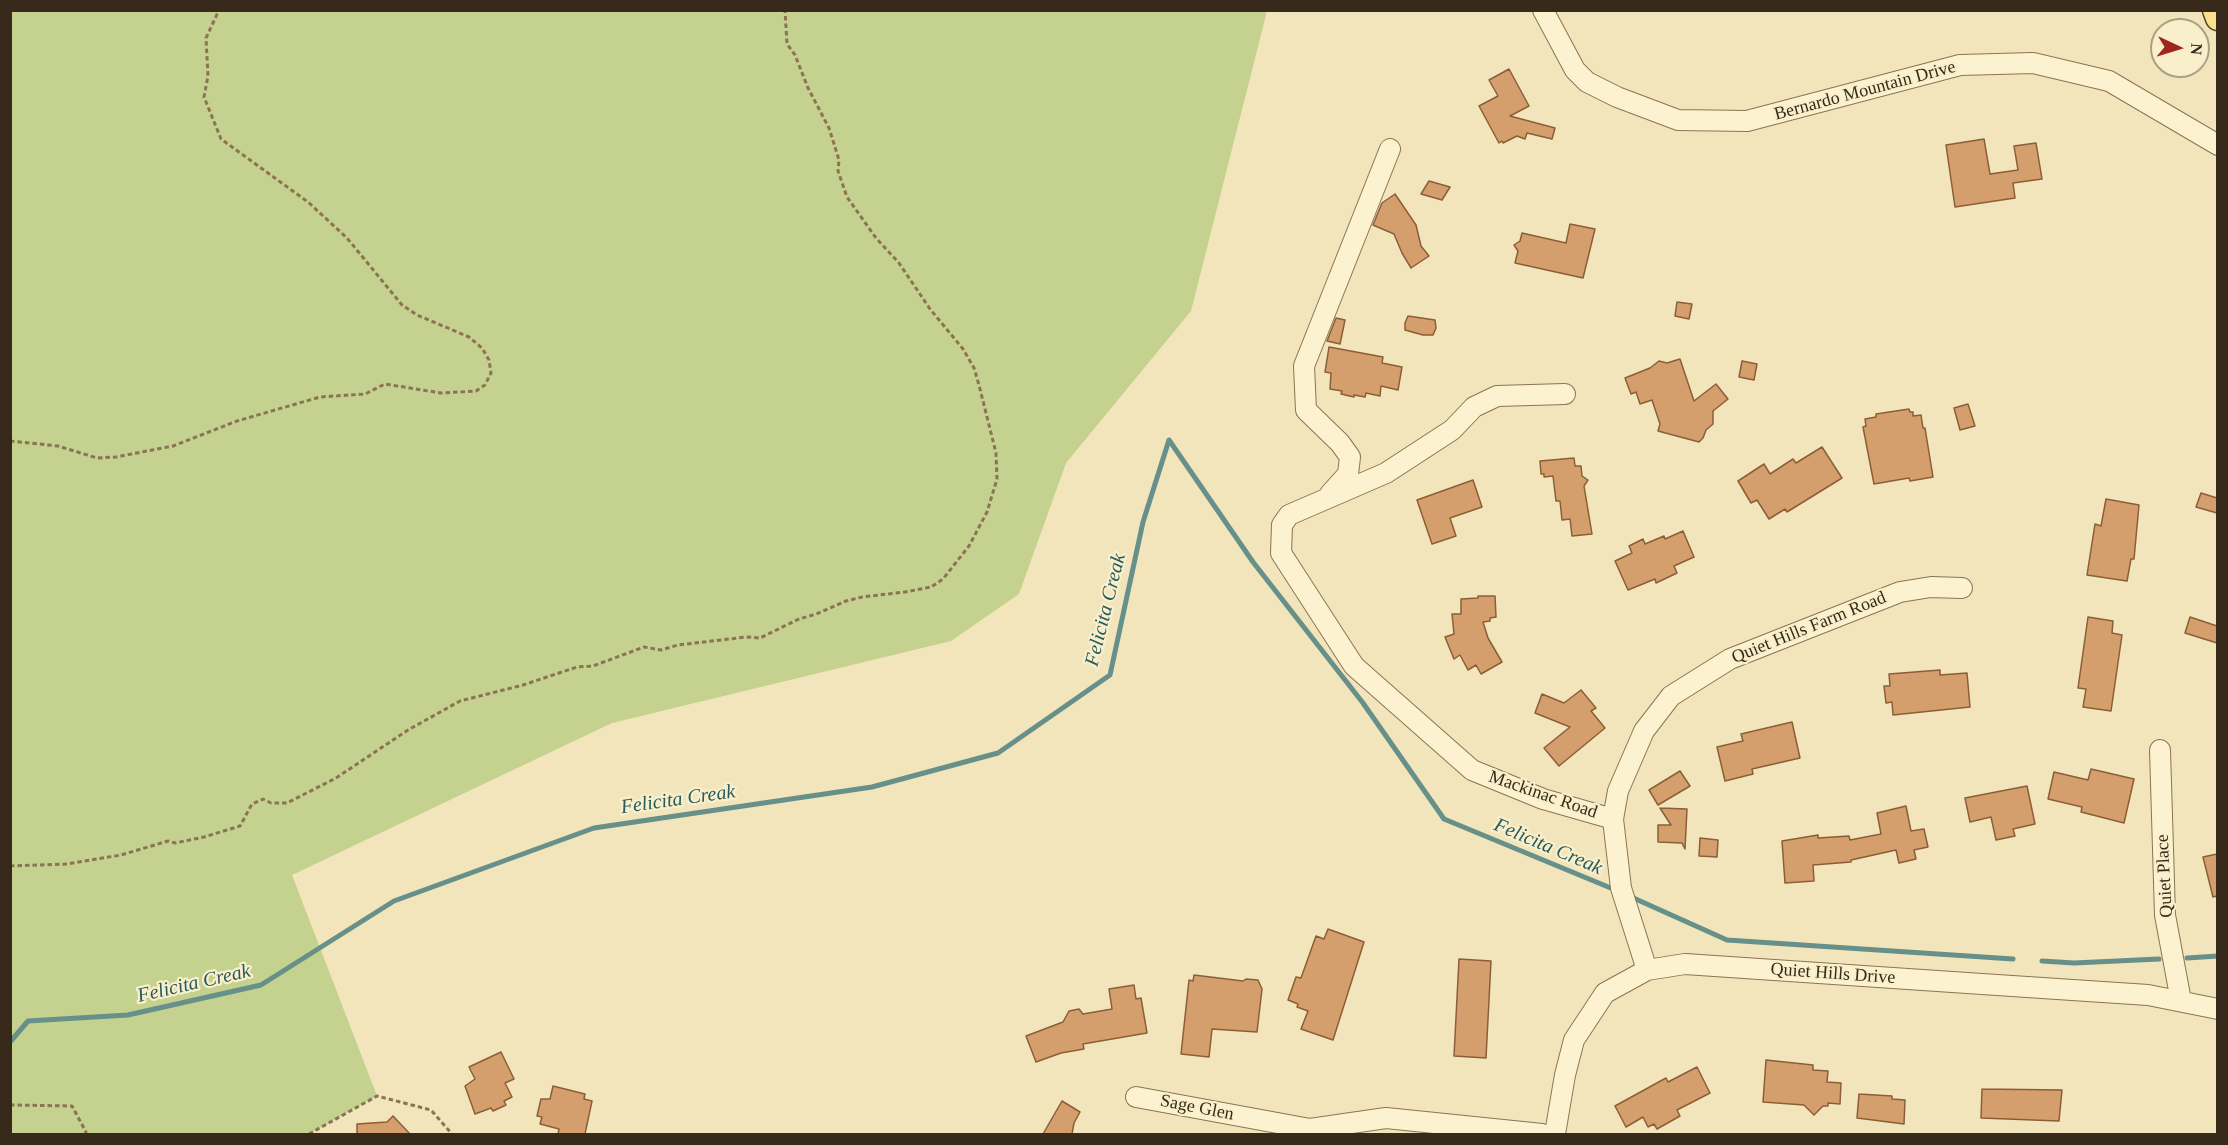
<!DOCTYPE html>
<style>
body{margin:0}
#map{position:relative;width:2228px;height:1145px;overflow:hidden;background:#f2e5bb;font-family:Georgia,serif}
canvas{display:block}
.frame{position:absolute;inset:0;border:12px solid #382a1a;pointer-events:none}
.north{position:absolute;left:2150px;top:18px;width:60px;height:60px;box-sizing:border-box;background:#f9efcb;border:2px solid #aca084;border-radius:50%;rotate:94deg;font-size:16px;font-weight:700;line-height:24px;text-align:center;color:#382a1a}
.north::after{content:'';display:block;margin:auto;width:21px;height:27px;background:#a0251d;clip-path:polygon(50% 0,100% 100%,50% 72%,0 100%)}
</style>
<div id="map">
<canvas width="2228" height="1145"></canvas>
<div class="frame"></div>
<div class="north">N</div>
</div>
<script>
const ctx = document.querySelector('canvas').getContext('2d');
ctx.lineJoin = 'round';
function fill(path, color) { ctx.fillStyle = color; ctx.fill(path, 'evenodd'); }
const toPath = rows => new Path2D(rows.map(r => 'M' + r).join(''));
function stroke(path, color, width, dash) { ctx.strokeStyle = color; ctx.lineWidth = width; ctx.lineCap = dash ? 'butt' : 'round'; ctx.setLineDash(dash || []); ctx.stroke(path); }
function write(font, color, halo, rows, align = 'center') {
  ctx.font = font + ' Georgia,serif'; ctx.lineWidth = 4.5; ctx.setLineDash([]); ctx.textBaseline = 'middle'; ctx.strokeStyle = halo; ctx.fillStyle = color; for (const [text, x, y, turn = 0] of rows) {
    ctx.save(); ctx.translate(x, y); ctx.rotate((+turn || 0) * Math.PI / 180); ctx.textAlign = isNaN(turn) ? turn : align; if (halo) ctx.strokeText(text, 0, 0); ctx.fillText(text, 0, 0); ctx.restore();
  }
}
fill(toPath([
 [10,11,11,10,1267,11,1191,311,1066,463,1019,594,951,641,612,723,292,875,377,1096,309,1134,11,1134]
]), '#c5d18e');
stroke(toPath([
 [1629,896,1727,940,2013,959],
 [2187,958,2218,956],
 [2042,961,2074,963,2159,959],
 [10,1042,28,1021,128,1015,261,985,394,901,594,828,872,787,998,753,1110,675,1143,522,1169,440,1253,562,1363,703,1444,819,1618,891]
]), '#669089', 5);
const building = toPath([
 [1509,69,1529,106,1510,116,1555,128,1552,139,1527,133,1525,139,1517,136,1503,143,1502,141,1499,143,1479,106,1498,96,1489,80,1509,69],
 [1984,139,1990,174,2018,170,2014,146,2036,143,2042,179,2013,183,2015,198,1955,207,1946,145,1984,139],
 [1429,181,1450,187,1442,200,1421,194,1429,181],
 [1395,194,1416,225,1421,246,1429,256,1411,268,1402,253,1394,234,1373,225,1382,203,1395,194],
 [1570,224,1595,229,1583,278,1515,263,1518,251,1514,245,1520,241,1522,233,1566,243,1570,224],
 [1677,302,1692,304,1689,319,1675,316,1677,302],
 [1408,316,1435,320,1436,328,1433,335,1423,335,1405,330,1405,323,1408,316],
 [1336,318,1345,320,1340,344,1327,341,1336,318],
 [1329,347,1383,357,1382,363,1402,367,1398,390,1381,386,1380,396,1366,393,1365,397,1354,395,1354,397,1341,394,1342,391,1330,389,1331,373,1325,372,1329,347],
 [1680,359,1694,401,1716,384,1728,399,1713,411,1713,424,1706,430,1703,438,1699,442,1658,431,1660,424,1652,400,1640,404,1636,392,1631,394,1625,378,1650,368,1659,361,1667,363,1680,359],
 [1742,361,1757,364,1754,380,1739,377,1742,361],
 [1968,404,1975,426,1960,430,1954,408,1968,404],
 [1909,409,1910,412,1913,412,1913,416,1921,415,1923,428,1925,428,1933,477,1910,481,1909,478,1874,484,1863,427,1866,426,1865,419,1876,417,1876,414,1909,409],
 [1822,447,1842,478,1787,512,1785,509,1769,519,1757,500,1751,503,1738,481,1764,464,1770,474,1793,459,1796,463,1822,447],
 [1574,458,1575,466,1581,466,1582,476,1588,480,1584,486,1592,534,1572,536,1570,519,1562,520,1560,501,1556,501,1553,476,1544,477,1544,474,1541,474,1540,461,1574,458],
 [1473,480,1482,507,1450,518,1456,536,1432,544,1417,500,1473,480],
 [2201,493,2217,498,2217,513,2196,507,2201,493],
 [2106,499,2139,505,2134,559,2131,559,2127,581,2087,575,2095,524,2101,526,2106,499],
 [1683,531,1694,557,1674,566,1677,573,1656,583,1655,579,1628,590,1615,561,1632,553,1629,546,1643,539,1645,544,1664,536,1665,539,1683,531],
 [1478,596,1495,596,1496,617,1490,618,1490,621,1483,622,1488,638,1502,662,1481,674,1476,665,1468,670,1460,655,1454,659,1445,637,1454,634,1452,614,1461,614,1461,599,1478,598,1478,596],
 [2088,617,2113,621,2112,633,2122,635,2111,711,2083,707,2086,689,2078,688,2088,617],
 [2190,617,2217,626,2217,643,2185,633,2190,617],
 [1940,670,1940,675,1967,673,1970,707,1893,715,1892,702,1886,703,1884,686,1890,686,1889,674,1940,670],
 [1581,690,1596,708,1591,711,1605,728,1559,766,1544,748,1570,727,1535,713,1542,694,1564,703,1581,690],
 [1792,722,1800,758,1752,769,1753,774,1725,781,1717,747,1743,741,1741,734,1792,722],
 [2091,769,2134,779,2124,823,2081,812,2082,807,2048,799,2054,772,2088,780,2091,769],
 [1680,771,1690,786,1658,805,1649,790,1680,771],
 [2027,786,2035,824,2013,829,2015,836,1996,840,1991,817,1970,822,1965,798,2027,786],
 [1906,806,1911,831,1924,829,1928,847,1914,850,1916,859,1899,863,1896,850,1851,860,1851,862,1813,865,1814,881,1785,883,1782,841,1818,835,1818,838,1849,836,1850,840,1881,834,1877,813,1906,806],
 [1660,808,1687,809,1685,849,1682,843,1658,842,1658,825,1671,825,1660,808],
 [1700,838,1718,840,1717,857,1699,856,1700,838],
 [2217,854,2217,896,2213,897,2203,857,2217,854],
 [1328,929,1364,942,1333,1040,1301,1029,1308,1011,1297,1007,1298,1004,1288,1000,1296,977,1301,978,1316,936,1324,939,1328,929],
 [1459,959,1491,961,1486,1058,1454,1056,1459,959],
 [1194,975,1243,981,1246,979,1258,980,1262,989,1257,1032,1212,1029,1209,1057,1181,1054,1189,980,1193,981,1194,975],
 [1134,985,1136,999,1141,998,1147,1033,1083,1044,1084,1049,1061,1053,1036,1062,1026,1036,1063,1022,1069,1011,1079,1009,1083,1014,1112,1009,1109,989,1134,985],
 [501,1052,514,1079,505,1083,512,1097,504,1101,506,1105,493,1111,491,1108,475,1114,465,1086,475,1079,469,1067,501,1052],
 [1766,1060,1813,1065,1813,1070,1828,1071,1827,1082,1841,1083,1840,1104,1828,1103,1828,1106,1823,1106,1814,1115,1804,1105,1763,1102,1766,1060],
 [1697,1067,1710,1093,1677,1110,1680,1116,1657,1129,1654,1124,1648,1127,1643,1117,1626,1127,1615,1106,1666,1078,1668,1082,1697,1067],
 [553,1086,585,1094,584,1099,592,1101,585,1134,558,1134,559,1129,540,1124,542,1117,537,1116,541,1099,550,1099,553,1086],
 [1982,1089,2062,1090,2059,1121,1981,1118,1982,1089],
 [1859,1094,1892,1096,1892,1099,1905,1100,1904,1124,1857,1118,1859,1094],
 [1062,1101,1080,1112,1074,1123,1072,1134,1043,1134,1062,1101],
 [393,1116,410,1134,357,1134,357,1124,387,1122,393,1116]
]);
fill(building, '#d49f6d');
stroke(building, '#8c5e37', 1.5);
const minor = toPath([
 [1543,10,1575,70,1587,82,1617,97,1678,120,1747,121,1960,65,2033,63,2109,81,2218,145],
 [1565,394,1497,396,1474,407,1452,430,1386,473,1289,515,1282,525,1281,553,1354,666,1472,770,1543,799,1613,819],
 [1330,494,1348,474,1350,457,1340,443,1306,410,1304,366,1390,149],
 [2160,750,2165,915,2181,1001],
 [1647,970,1621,888,1613,819,1618,791,1644,731,1671,696,1730,659,1900,592,1931,587,1962,588],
 [1136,1097,1310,1129,1386,1118,1542,1134],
 [1555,1134,1565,1075,1574,1040,1605,993,1647,970,1685,964,1982,984,2148,995,2218,1009]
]);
const major = toPath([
 [2215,10,2218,18]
]);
stroke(minor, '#8b7453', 22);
stroke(major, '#574128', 27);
stroke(toPath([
 [10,441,58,446,97,458,116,457,173,446,237,421,320,397,365,394,385,384,441,393,476,391,485,385,491,373,489,360,482,348,469,337,417,315,402,305,347,238,308,202,221,139,204,97,208,76,206,38,219,10],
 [10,866,67,864,121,855,168,841,175,843,204,837,240,826,252,804,263,799,271,803,287,803,336,778,408,730,460,701,523,685,577,667,593,666,644,647,661,650,678,645,746,637,760,638,799,619,816,614,846,601,862,597,905,592,931,587,943,579,969,546,987,512,997,479,996,453,979,385,974,368,963,349,930,309,899,263,876,238,847,197,838,171,839,160,829,128,808,88,795,55,787,44,785,10],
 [10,1105,72,1106,86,1132,85,1134],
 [309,1134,377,1096,431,1110,452,1134]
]), '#8b7453', 3, [4.5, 3]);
stroke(minor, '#fcf2cf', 20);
stroke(major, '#fae08d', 24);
write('18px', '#382a1a', '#f9efcb', [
 ["Bernardo Mountain Drive",1865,91,-15],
 ["Quiet Hills Farm Road",1809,628,-22],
 ["Mackinac Road",1543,795,19],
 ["Quiet Place",2165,876,-93],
 ["Quiet Hills Drive",1833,974,4],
 ["Sage Glen",1197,1108,11]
]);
write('italic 20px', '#275a5a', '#f9efcb', [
 ["Felicita Creak",1106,610,-76],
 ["Felicita Creak",678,800,-8],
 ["Felicita Creak",1548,847,23],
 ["Felicita Creak",194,984,-13]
]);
</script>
